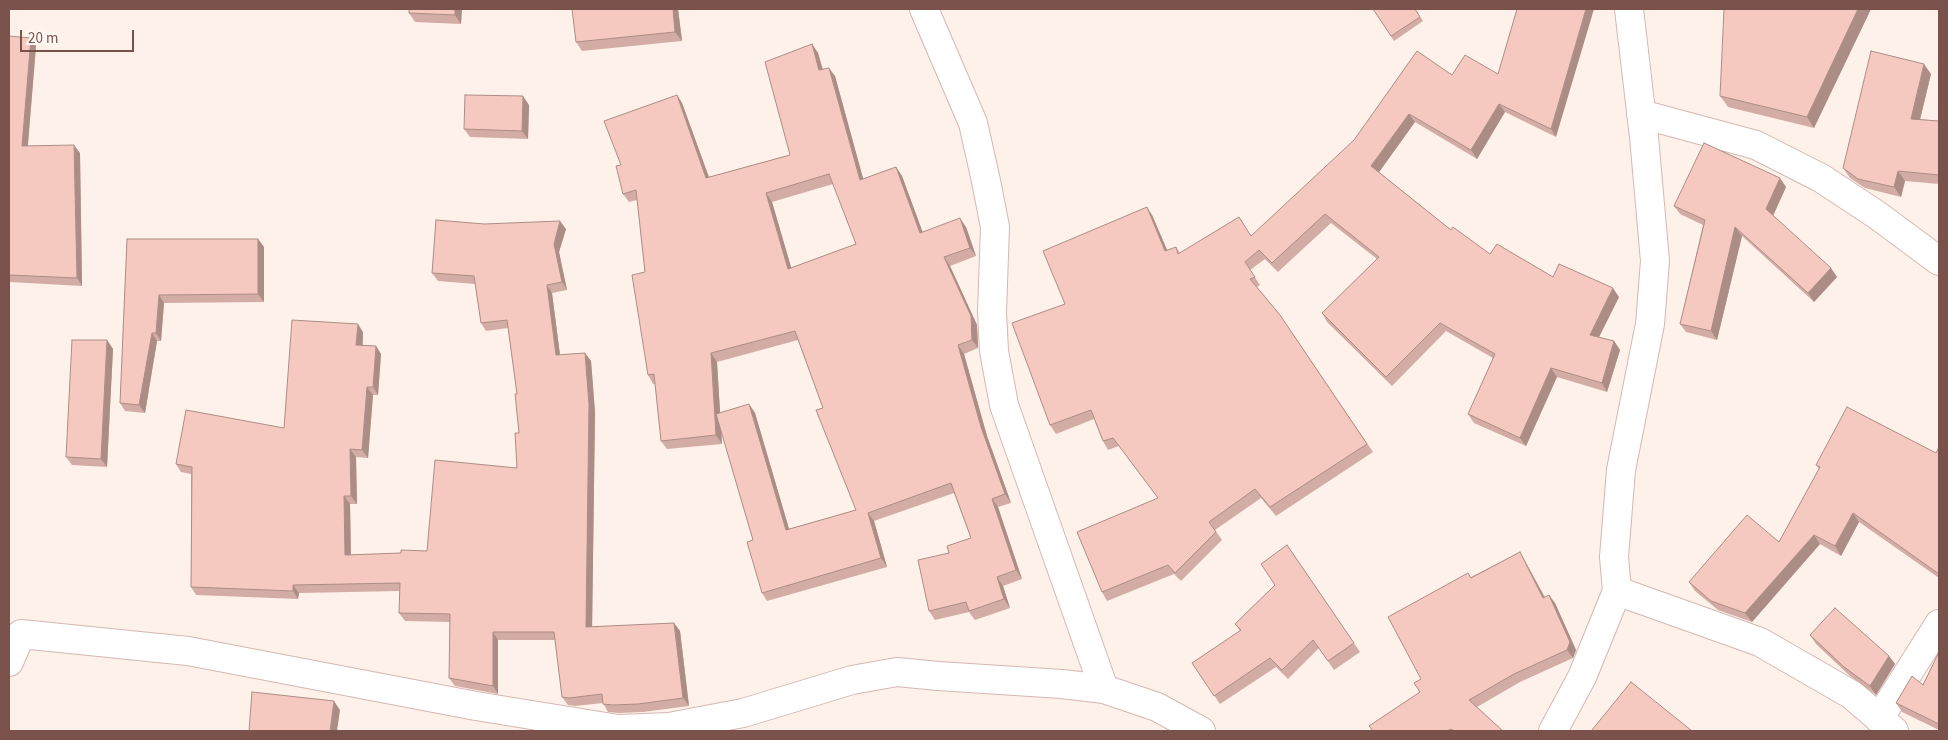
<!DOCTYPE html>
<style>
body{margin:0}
#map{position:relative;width:1948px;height:740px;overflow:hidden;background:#fef1ea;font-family:"Source Sans 3",sans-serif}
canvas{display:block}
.frame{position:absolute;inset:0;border:10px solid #7b514b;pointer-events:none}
.scale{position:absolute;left:20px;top:30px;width:114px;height:22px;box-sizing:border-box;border:2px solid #7b514b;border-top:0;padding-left:6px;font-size:15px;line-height:18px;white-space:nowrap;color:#7b514b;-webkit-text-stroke:4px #fff7f2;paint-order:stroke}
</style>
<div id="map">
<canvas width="1948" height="740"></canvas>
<div class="frame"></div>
<div class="scale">20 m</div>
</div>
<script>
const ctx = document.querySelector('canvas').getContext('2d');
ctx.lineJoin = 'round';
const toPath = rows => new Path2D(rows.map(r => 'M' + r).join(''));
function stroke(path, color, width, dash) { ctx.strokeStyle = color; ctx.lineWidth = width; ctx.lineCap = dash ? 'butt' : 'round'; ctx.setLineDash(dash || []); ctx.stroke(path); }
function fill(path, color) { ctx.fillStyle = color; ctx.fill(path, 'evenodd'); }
const minor = toPath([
 [924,9,973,123,986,181,995,227,992,312,994,351,1004,405,1104,689],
 [1641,114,1756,145,1821,178,1877,215,1939,261],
 [1617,591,1760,642,1852,695,1894,731],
 [9,662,21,634,188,651,476,706,618,729,669,727,743,713,852,680,897,672,938,676,1062,684,1104,689,1157,707,1201,731],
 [1879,719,1939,624],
 [1553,731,1582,677,1617,591,1614,557,1621,470,1650,324,1655,261,1644,137,1629,9]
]);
stroke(minor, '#d4b8b1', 30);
stroke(minor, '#fff', 28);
fill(toPath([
 [462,9,461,24,415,22,409,13],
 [678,9,682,41,582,51,576,42],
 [1373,9,1415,9,1423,21,1394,41],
 [1517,9,1556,137,1505,112,1477,159,1415,122,1379,172,1451,230,1490,254,1553,277,1619,297,1599,337,1614,341,1620,350,1607,392,1557,377,1526,446,1474,423,1468,414,1493,358,1446,331,1392,386,1327,322,1322,313,1377,259,1331,223,1278,272,1265,259,1250,270,1260,285,1257,287,1280,315,1373,452,1276,516,1261,498,1215,530,1222,540,1181,581,1174,574,1107,601,1102,592,1158,498,1119,446,1108,450,1103,441,1094,419,1056,434,1050,425,1065,304,1152,215,1167,250,1176,247,1180,253,1239,217,1251,236,1452,75,1498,74],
 [1871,9,1814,128,1728,107,1720,96],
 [9,36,36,46,28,146,80,153,82,286,9,282],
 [812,44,818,53,823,69,835,76,863,179,896,167,902,176,922,232,966,227,976,256,950,266,977,325,978,348,964,354,987,436,1011,503,998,507,1022,579,1003,586,1010,608,975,620,969,612,935,620,929,611,949,553,971,538,954,493,874,521,887,567,767,601,762,593,753,540,721,429,722,444,667,449,661,441,655,384,653,384,648,375,645,272,637,200,629,202,623,194,621,165,677,95,682,103,709,177,790,155],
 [833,184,856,244,791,268,772,202],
 [798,340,823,408,856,510,789,529,755,413,749,404,720,413,717,362],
 [1931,74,1920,119,1939,121,1939,184,1905,181,1901,197,1865,188,1850,178,1843,168],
 [529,105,528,139,470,137,464,129],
 [1786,187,1773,216,1837,277,1814,302,1742,236,1717,340,1686,332,1680,324,1703,225,1680,214,1674,206],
 [484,224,566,229,559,252,567,290,552,293,560,355,585,353,591,361,595,412,592,627,674,623,680,631,689,706,643,712,619,713,608,712,603,703,575,706,568,705,562,697,555,640,498,640,498,694,455,686,449,678,450,622,405,621,399,613,400,591,299,593,298,599,196,595,191,587,191,474,181,472,176,464,284,428,363,332,363,345,376,346,381,354,378,395,373,395,368,458,356,457,357,504,350,504,351,555,401,553,427,551,517,468,519,433,517,394,508,328,486,331,481,323,475,284,438,281,432,273],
 [127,239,258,239,264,247,264,302,164,303,161,341,157,341,145,413,125,411,120,403],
 [107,340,113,349,107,467,72,465,66,457],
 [1939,447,1939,578,1859,522,1841,556,1820,544,1752,622,1718,610,1695,591,1689,582,1779,542,1819,469,1816,465,1936,453],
 [1287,545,1360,652,1334,670,1319,648,1288,679,1276,667,1220,704,1192,663,1240,631,1235,624,1275,585],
 [1520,552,1545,597,1555,603,1576,650,1573,658,1520,682,1477,707,1503,731,1373,731,1420,692,1421,679,1471,577],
 [1810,635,1889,656,1895,664,1876,695,1850,676,1816,644],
 [1939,652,1939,730,1902,712,1896,703,1923,685]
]), '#d3ada5');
fill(toPath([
 [455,9,462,9,461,24,455,15],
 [673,9,678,9,682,41,675,32],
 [1586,9,1594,9,1556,137,1551,129],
 [1858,9,1871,9,1814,128,1807,117],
 [31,38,36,46,27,154,22,146],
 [812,44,818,53,825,79,819,70],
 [1924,64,1931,74,1918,128,1911,119],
 [829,68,835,76,866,189,860,180],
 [677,95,682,103,712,186,706,178],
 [523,96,529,105,528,139,522,131],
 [1499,104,1505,112,1477,159,1471,150],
 [1409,114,1415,122,1377,175,1371,166],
 [74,145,80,153,82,286,77,278],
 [896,167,902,176,926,241,920,233],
 [1898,171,1905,181,1901,197,1894,187],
 [1780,178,1786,187,1772,218,1766,209],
 [766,193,772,202,794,277,788,269],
 [1147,207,1152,215,1171,259,1165,251],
 [960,218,966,227,976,256,970,248],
 [560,221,566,229,559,252,567,290,562,282,554,244],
 [1735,227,1742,236,1717,340,1711,331],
 [258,239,264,247,264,302,258,294],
 [944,257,950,266,977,325,978,348,972,340],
 [1831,268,1837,277,1814,302,1808,293],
 [547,285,552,293,561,363,556,355],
 [1613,288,1619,297,1596,343,1590,335],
 [159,295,164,303,161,341,156,333],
 [358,324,363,332,362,353,356,345],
 [152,333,157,341,145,413,139,405],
 [107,340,113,349,107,467,101,459],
 [1614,341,1620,350,1607,392,1602,383],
 [958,345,964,354,987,436,1011,503,1005,494,981,427],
 [376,346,381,354,378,395,373,387],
 [585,353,591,361,595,412,592,635,586,627],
 [711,353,717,362,722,444,716,435],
 [1551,368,1557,377,1526,446,1520,438],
 [367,387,373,395,368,458,362,450],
 [749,404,755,413,792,539,786,530],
 [350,449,356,457,357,504,351,496],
 [344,496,350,504,351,563,345,555],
 [992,499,998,507,1022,579,1016,570],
 [868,513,874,521,887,567,881,558],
 [1853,513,1859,522,1841,556,1835,546],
 [1814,535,1820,544,1752,622,1745,613],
 [1520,552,1525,561,1549,606,1543,598],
 [997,577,1003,586,1010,608,1004,599],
 [293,585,299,593,298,599,293,591],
 [1549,595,1555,603,1576,650,1573,658,1567,650],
 [674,623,680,631,689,706,683,698],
 [493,632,498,640,498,694,493,686],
 [1889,656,1895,664,1876,695,1870,686],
 [334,701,340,710,337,731,330,731]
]), '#ac8d86');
const building = toPath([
 [409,9,455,9,455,15,409,13,409,9],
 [572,9,673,9,675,32,576,42,572,9],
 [1373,9,1415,9,1420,17,1391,36,1373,9],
 [1517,9,1586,9,1551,129,1499,104,1471,150,1409,114,1371,166,1451,230,1453,227,1490,254,1497,244,1553,277,1559,264,1613,288,1590,335,1614,341,1602,383,1551,368,1520,438,1468,414,1495,354,1440,323,1386,377,1322,313,1379,257,1325,214,1272,263,1259,250,1245,262,1255,277,1250,279,1280,315,1367,444,1270,507,1255,489,1209,522,1216,532,1175,573,1168,565,1102,592,1077,532,1158,498,1113,438,1103,441,1091,410,1050,425,1012,323,1065,304,1043,251,1147,207,1165,251,1176,247,1178,254,1239,217,1251,236,1354,140,1417,51,1452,75,1465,55,1498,74,1517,9],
 [1724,9,1858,9,1807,117,1720,96,1724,9],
 [9,36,31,38,22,146,74,145,77,278,9,275,9,36],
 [812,44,819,70,829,68,860,180,896,167,920,233,960,218,970,248,944,257,971,316,972,340,958,345,981,427,1005,494,992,499,1016,570,997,577,1004,599,969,611,966,602,929,611,918,560,949,553,947,546,971,538,951,483,868,513,881,558,762,593,747,542,753,540,716,414,749,404,786,530,856,510,816,410,823,408,795,331,711,353,716,435,661,441,654,374,648,375,632,275,645,272,636,190,623,194,616,166,621,165,604,121,677,95,706,178,790,155,765,62,812,44],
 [829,174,856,244,788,269,766,193,829,174],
 [1871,51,1924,64,1911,119,1939,121,1939,175,1898,171,1894,187,1858,179,1843,168,1871,51],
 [465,95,523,96,522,131,464,129,465,95],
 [1704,143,1780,178,1766,209,1831,268,1808,293,1735,227,1711,331,1680,324,1705,220,1674,206,1704,143],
 [436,220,484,224,560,221,554,244,562,282,547,285,556,355,585,353,589,404,586,627,674,623,683,698,638,704,613,705,603,704,602,694,569,698,562,697,554,632,493,632,493,686,449,678,450,614,399,613,400,583,293,585,293,591,191,587,192,467,176,464,186,410,284,428,292,320,358,324,356,345,376,346,373,387,367,387,362,450,350,449,351,496,344,496,345,555,401,553,401,550,427,551,435,460,517,468,515,433,519,433,515,394,517,394,507,320,481,323,474,276,432,273,436,220],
 [127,239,258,239,258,294,159,295,156,333,152,333,139,405,120,403,127,239],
 [72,340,107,340,101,459,66,457,72,340],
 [1847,407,1936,453,1939,447,1939,574,1853,513,1835,546,1814,535,1745,613,1711,601,1689,582,1747,515,1779,542,1820,467,1816,465,1847,407],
 [1287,545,1354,643,1328,661,1313,640,1282,670,1270,658,1214,696,1192,663,1241,630,1235,624,1275,585,1261,564,1287,545],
 [1520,552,1543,598,1549,595,1570,642,1567,650,1514,674,1469,700,1503,731,1454,731,1451,729,1447,731,1373,731,1369,726,1420,692,1414,683,1421,679,1388,617,1468,573,1471,578,1520,552],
 [1835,608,1889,656,1870,686,1844,667,1810,635,1835,608],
 [1939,652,1939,724,1896,703,1912,676,1923,685,1939,652],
 [1631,682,1692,731,1594,731,1592,730,1631,682],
 [252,692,334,701,330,731,249,731,252,692]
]);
fill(building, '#f5c9c0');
stroke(building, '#ac8d86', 1);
</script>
